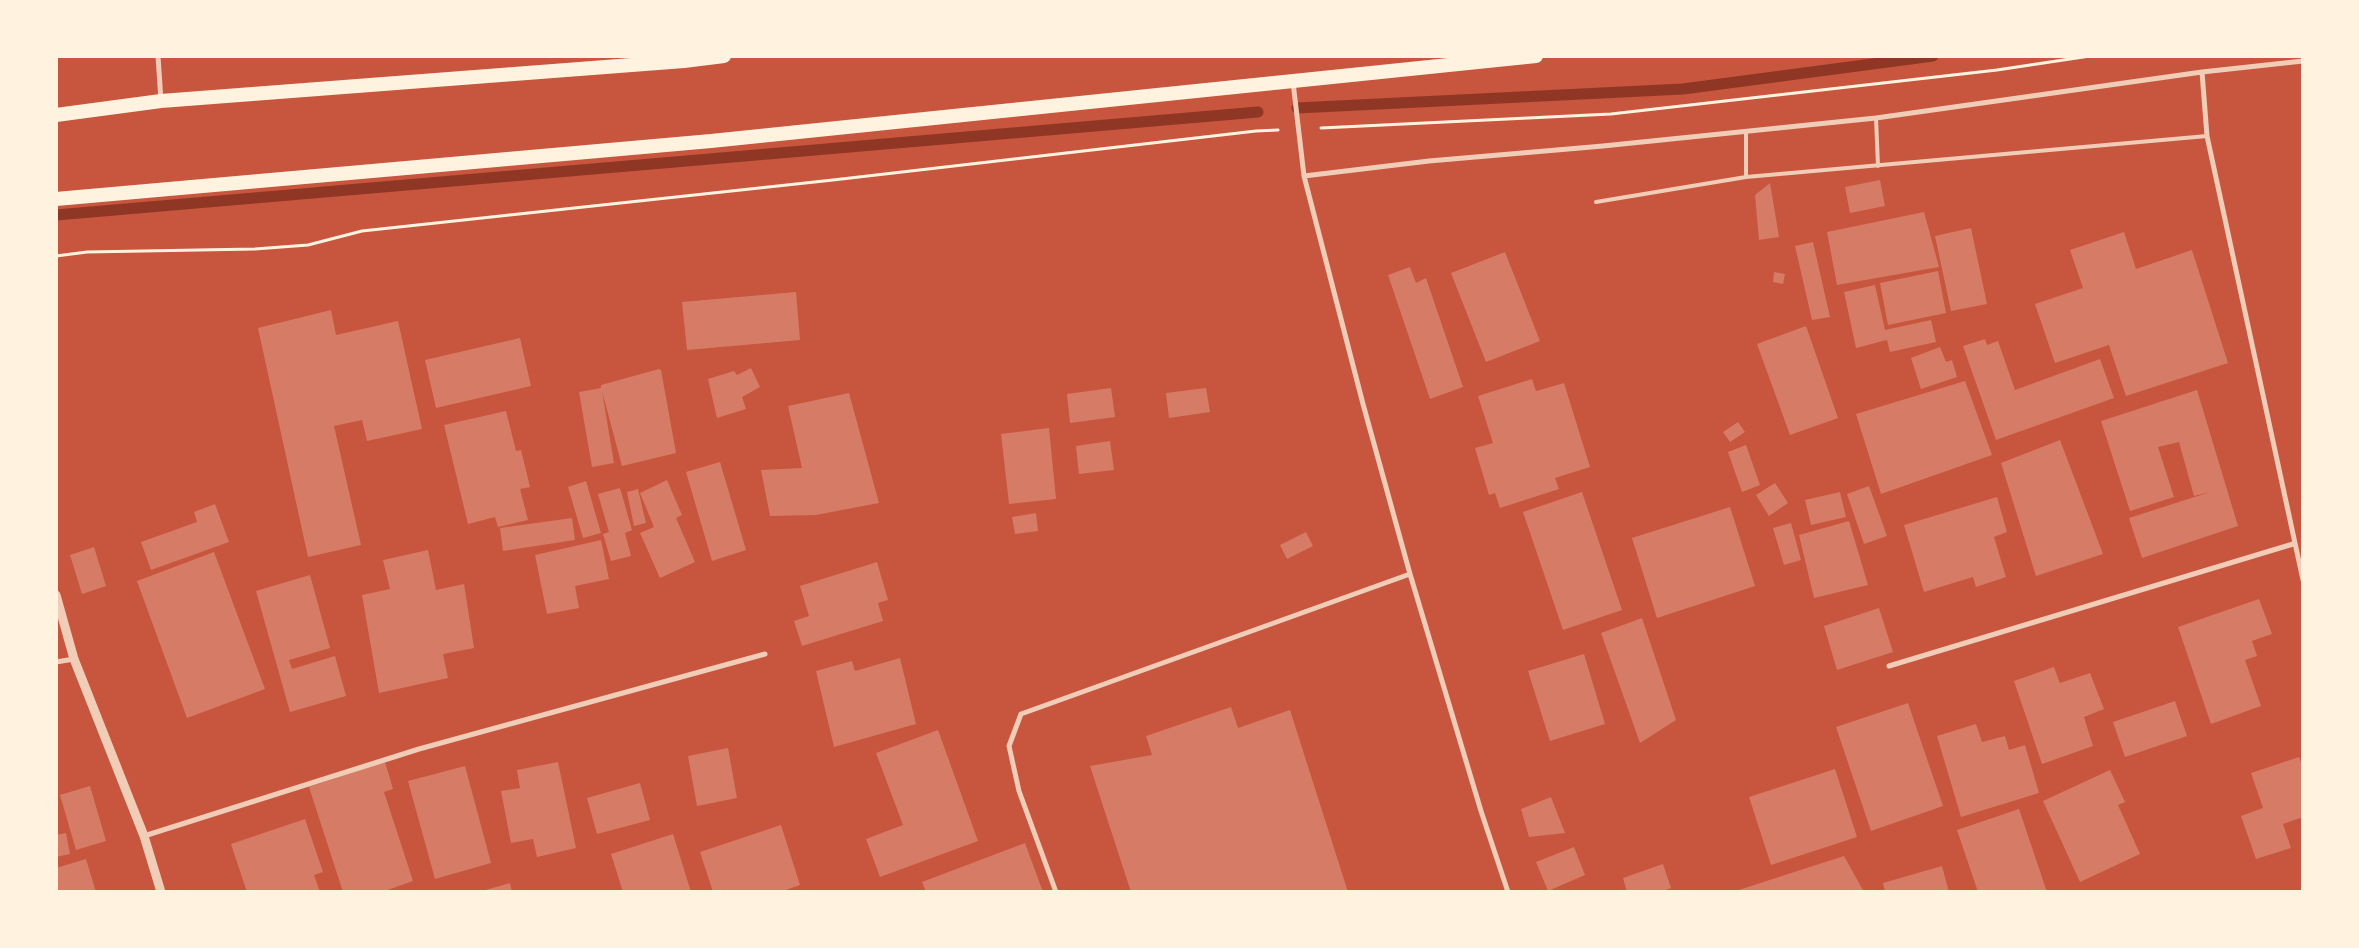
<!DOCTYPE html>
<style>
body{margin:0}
#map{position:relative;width:2359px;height:948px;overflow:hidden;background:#c8553d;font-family:"DejaVu Sans",sans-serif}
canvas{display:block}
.frame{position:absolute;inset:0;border:58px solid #fff3e0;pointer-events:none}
</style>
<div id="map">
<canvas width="2359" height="948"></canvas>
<div class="frame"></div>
</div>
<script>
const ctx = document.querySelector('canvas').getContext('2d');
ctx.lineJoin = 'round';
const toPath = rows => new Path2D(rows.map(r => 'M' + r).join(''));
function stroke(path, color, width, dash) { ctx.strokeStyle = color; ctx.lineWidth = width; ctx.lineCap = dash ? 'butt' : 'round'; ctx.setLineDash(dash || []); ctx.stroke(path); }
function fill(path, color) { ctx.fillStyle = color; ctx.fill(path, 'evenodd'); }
stroke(toPath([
 [1297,108,1683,89,1933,56],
 [56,215,1258,112]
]), '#8f3625', 11);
fill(toPath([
 [1880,180,1885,206,1850,213,1845,187],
 [1770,183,1779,237,1759,240,1755,195],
 [1924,212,1939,267,1837,285,1827,232],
 [1971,228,1987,304,1951,311,1935,236],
 [2124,232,2136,269,2192,250,2228,363,2126,396,2109,345,2055,363,2035,304,2083,288,2070,250],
 [1813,242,1830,317,1812,320,1795,246],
 [1505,252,1540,341,1486,362,1451,273],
 [1410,267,1416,283,1426,278,1463,387,1430,399,1388,275],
 [1938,271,1946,313,1888,325,1880,283],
 [1774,272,1785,274,1783,284,1773,282],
 [1875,285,1885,330,1931,320,1936,342,1890,352,1887,340,1856,348,1844,292],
 [796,292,800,340,687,350,682,302],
 [331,310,336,335,398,321,422,429,367,441,362,420,334,426,361,545,308,557,258,328],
 [1806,326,1838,418,1790,435,1757,344],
 [520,338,531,386,436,408,425,360],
 [1985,339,1987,345,1998,341,2015,390,2100,359,2114,398,1996,440,1963,346],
 [1940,347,1946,362,1952,360,1957,377,1921,389,1911,358],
 [751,368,760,387,742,397,746,409,717,418,708,379,734,371,737,375],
 [659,369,661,370,676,453,622,466,602,391,614,463,592,467,579,392,601,388,601,385],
 [1532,379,1536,391,1564,383,1590,467,1555,478,1559,489,1500,508,1495,493,1489,495,1475,448,1493,443,1478,396],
 [1965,381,1992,455,1881,494,1856,414],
 [1111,388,1115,417,1070,423,1067,394],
 [1206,388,1210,412,1169,418,1166,393],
 [2197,390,2238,526,2142,558,2129,518,2210,492,2194,496,2179,442,2158,447,2174,497,2130,511,2101,421],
 [849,393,879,503,816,515,770,516,761,470,802,468,788,406],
 [506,411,516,451,521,450,530,487,520,489,528,520,498,527,495,517,468,524,444,425],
 [1738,422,1745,432,1730,442,1723,432],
 [1049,428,1056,499,1009,504,1001,434],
 [2060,440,2103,554,2036,576,2001,463],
 [1110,441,1114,470,1079,474,1076,446],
 [1746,445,1760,485,1742,492,1728,452],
 [720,462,746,550,712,561,686,472],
 [667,480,682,515,676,518,695,562,660,578,640,533,654,527,640,493],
 [586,481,601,533,583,538,568,487],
 [1775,483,1788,503,1769,516,1756,495],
 [1869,486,1887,536,1864,544,1847,494],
 [620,488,632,530,625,533,631,556,611,561,603,534,609,532,598,494],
 [638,489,646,523,634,526,627,492],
 [1582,492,1622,610,1563,630,1523,512],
 [1840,492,1846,517,1811,525,1805,500],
 [1997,497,2007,532,1994,537,2006,577,1976,587,1973,577,1924,592,1904,525],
 [215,504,229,542,151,570,141,542,197,522,194,512],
 [1730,507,1755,586,1657,618,1632,538],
 [1036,513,1038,531,1015,534,1012,517],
 [572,518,575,540,503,551,500,528],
 [1849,521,1868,585,1814,598,1799,535],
 [1791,523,1801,560,1784,565,1773,528],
 [1306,532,1313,546,1287,559,1280,545],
 [601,540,609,579,575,586,579,608,547,614,535,555],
 [94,547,106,586,82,594,70,555],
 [428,550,436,590,464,584,474,648,443,654,448,678,379,693,362,595,390,589,383,560],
 [214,552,265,689,187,718,137,581],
 [877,562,888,600,878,603,883,621,802,646,794,621,809,616,800,586],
 [310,575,330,648,289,660,292,669,335,656,346,696,290,712,256,591],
 [2259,599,2272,634,2252,641,2257,656,2245,660,2261,706,2211,724,2178,627],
 [1879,608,1893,652,1837,670,1824,626],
 [1642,618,1676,720,1640,743,1601,633],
 [1584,654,1605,724,1550,741,1528,671],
 [900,658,916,724,834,747,816,671,852,661,855,671],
 [2054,667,2060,683,2090,673,2104,709,2084,717,2093,746,2042,764,2014,681],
 [2175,701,2187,736,2125,757,2113,722],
 [1908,703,1943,806,1871,831,1836,727],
 [1231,707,1238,728,1290,710,1348,892,1131,892,1090,766,1152,755,1146,736],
 [1976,724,1982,742,2005,736,2009,750,2025,745,2039,793,1961,817,1937,736],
 [938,730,978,841,880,877,866,839,903,825,876,753],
 [728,748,737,798,697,806,688,756],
 [2299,757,2303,768,2303,817,2283,824,2291,848,2256,859,2241,816,2263,808,2251,773],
 [385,762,393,789,384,792,413,881,382,892,343,892,309,787],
 [558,762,576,848,537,857,533,839,511,843,501,791,520,788,517,770],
 [465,766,491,863,435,879,408,781],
 [1835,769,1857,837,1771,865,1749,797],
 [2110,770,2125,802,2118,805,2140,854,2080,882,2043,801],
 [640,783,650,820,597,834,587,798],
 [90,786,106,841,76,850,60,795],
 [1551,797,1565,833,1529,837,1521,809],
 [2019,809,2047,892,1978,892,1957,830],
 [305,819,323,872,314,875,320,892,247,892,231,844],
 [781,825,800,885,780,892,713,892,700,852],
 [66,833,70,854,56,857,56,835],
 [673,834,691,892,623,892,611,854],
 [1025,843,1043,892,926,892,922,882],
 [1574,847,1585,875,1548,891,1536,862],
 [1844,856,1864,892,1739,890,1785,875],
 [86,859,96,892,56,892,56,868],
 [1663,864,1671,888,1660,892,1627,892,1623,878],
 [1942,866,1949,892,1885,892,1883,883],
 [510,883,512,892,482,892,482,891]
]), '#d67c66');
stroke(toPath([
 [1321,128,1611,114,1997,70,2090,56],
 [56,256,87,252,255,249,308,245,362,231,833,180,1256,131,1278,130]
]), '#fff3e0', 3);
stroke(toPath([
 [1876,118,1878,166],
 [1746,177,1746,131],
 [1596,202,1746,177,2207,136]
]), '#f1ccb7', 4);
stroke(toPath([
 [158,56,161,101],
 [2202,72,2207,136,2303,580],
 [1293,82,1304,176,1363,404,1410,574,1481,811,1508,892],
 [1304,176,1429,161,1603,146,1876,118,2202,72,2303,61],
 [56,662,74,659],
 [1889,666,2293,544],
 [144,836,419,749,765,654],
 [1056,892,1019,791,1009,746,1021,714,1410,574]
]), '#f1ccb7', 5);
stroke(toPath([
 [56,595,74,659,144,836,161,892]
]), '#f1ccb7', 9);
stroke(toPath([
 [56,115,161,101,684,61,724,56],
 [56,199,711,141,1536,56]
]), '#fff3e0', 14);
</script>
